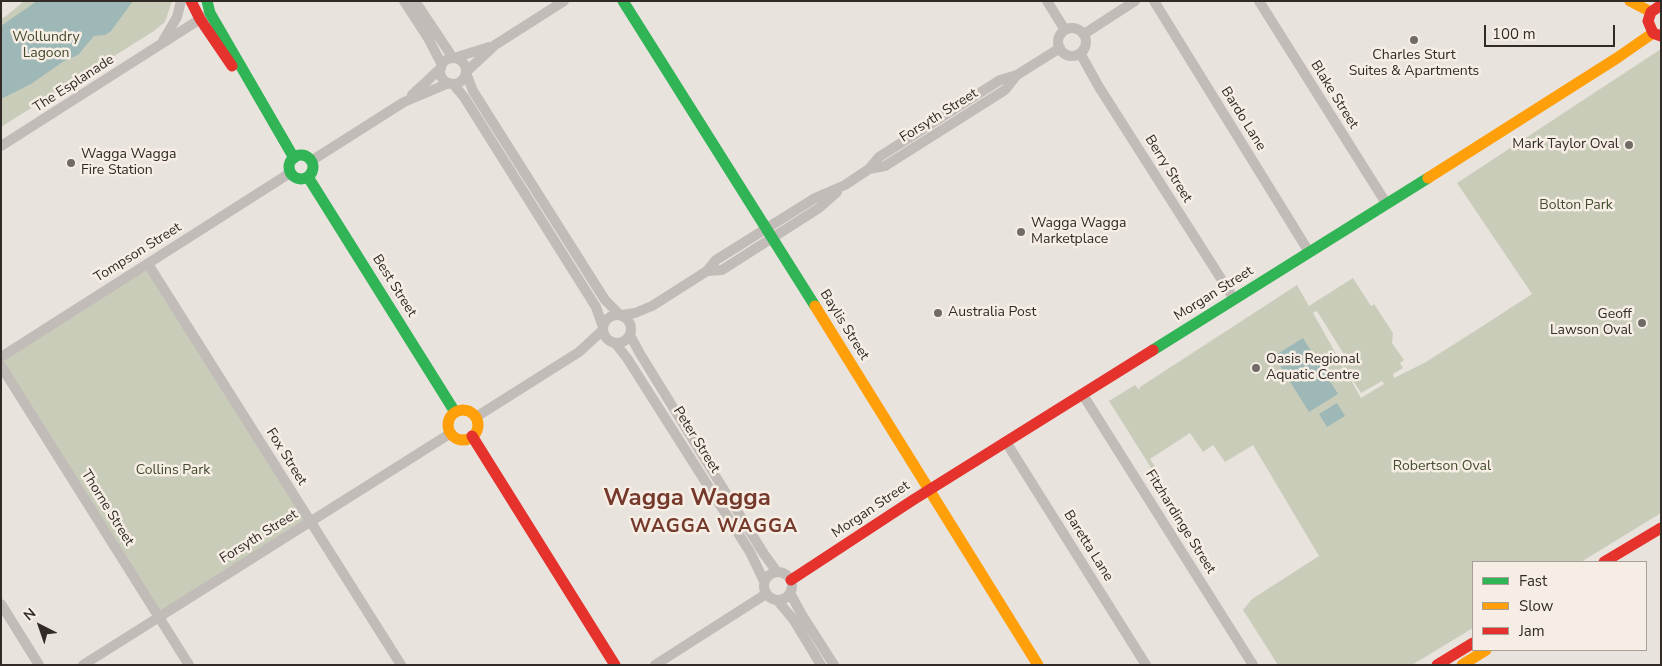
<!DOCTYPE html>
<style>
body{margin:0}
#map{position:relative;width:1662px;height:666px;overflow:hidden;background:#e9e3de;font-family:"Nunito Sans",sans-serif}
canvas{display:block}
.frame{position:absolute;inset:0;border:2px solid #312a27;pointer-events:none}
.legend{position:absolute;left:1472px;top:561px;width:175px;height:90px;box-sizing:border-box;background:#f6eee5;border:1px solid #a7a099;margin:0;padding:6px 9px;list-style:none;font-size:15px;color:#312a27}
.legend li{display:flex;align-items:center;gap:10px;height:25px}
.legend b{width:25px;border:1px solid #a7a099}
.north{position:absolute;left:15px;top:601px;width:50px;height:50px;-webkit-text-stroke:4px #f6eee5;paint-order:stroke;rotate:319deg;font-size:14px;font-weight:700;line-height:20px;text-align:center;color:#312a27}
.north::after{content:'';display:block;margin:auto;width:18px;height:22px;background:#312a27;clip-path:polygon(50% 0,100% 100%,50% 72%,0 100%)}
.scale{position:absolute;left:1484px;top:25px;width:131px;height:22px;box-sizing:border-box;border:2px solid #312a27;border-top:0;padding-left:6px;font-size:15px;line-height:18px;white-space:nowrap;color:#312a27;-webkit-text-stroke:4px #f6eee5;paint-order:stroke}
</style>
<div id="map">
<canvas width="1662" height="666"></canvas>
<div class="frame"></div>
<ul class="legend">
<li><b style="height:6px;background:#30b455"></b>Fast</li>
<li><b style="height:6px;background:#ff9f0a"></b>Slow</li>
<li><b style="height:6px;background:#e5322d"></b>Jam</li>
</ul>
<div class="north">N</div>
<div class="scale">100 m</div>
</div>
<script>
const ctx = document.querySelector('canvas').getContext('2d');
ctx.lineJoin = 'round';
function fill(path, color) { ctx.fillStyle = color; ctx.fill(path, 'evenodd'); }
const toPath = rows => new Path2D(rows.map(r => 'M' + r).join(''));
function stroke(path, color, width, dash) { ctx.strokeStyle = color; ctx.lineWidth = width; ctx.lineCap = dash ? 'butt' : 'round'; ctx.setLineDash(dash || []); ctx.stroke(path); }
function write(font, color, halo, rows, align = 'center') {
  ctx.font = font + ' "Nunito Sans",sans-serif'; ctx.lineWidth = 5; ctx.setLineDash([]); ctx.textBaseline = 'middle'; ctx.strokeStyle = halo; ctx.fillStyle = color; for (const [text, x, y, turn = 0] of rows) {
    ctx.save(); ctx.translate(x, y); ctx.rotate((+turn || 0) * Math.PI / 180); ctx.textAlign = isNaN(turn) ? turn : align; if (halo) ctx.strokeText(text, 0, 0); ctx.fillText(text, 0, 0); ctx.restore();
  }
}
fill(toPath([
 [24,1,172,1,165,22,154,31,1,127,1,18,5,17],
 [1661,49,1661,513,1581,562,1473,562,1473,628,1412,665,1278,665,1243,610,1252,599,1319,556,1253,445,1225,462,1213,445,1203,452,1190,433,1150,459,1156,468,1153,471,1109,401,1135,385,1139,390,1140,387,1297,285,1309,306,1353,278,1371,306,1374,304,1393,333,1392,343,1404,360,1400,363,1403,368,1393,374,1394,378,1426,362,1478,329,1532,294,1457,183],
 [1317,311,1345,356,1340,360,1361,393,1382,381,1384,384,1361,398,1313,313],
 [148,264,310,521,159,617,1,366,1,357]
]), '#caccba');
fill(toPath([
 [37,1,133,1,111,31,105,35,94,36,78,55,64,61,31,84,1,99,1,26],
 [1303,338,1338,394,1309,412,1274,356],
 [1337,403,1345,416,1327,427,1319,414]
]), '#9db8b7');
stroke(toPath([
 [404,1,428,38,442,65],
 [415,1,453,58],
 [1047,1,1065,30],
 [1154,1,1309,252],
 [1259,1,1386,203],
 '1058 42a14 14 0 1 1 28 0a14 14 0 1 1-28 0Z',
 [1084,34,1135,1],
 [163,41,177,17,181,1],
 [1080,53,1099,87,1234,299],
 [454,58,489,47],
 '440 71a13 13 0 1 1 26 0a13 13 0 1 1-26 0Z',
 [466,72,495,45,564,1],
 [466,73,473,91,605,300,620,315],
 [453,84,464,97,596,307,603,327],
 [412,95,441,68],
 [1,146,205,16],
 [311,161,404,102,449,83],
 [869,169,879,157,1000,80,1017,75,1060,48],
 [148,264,401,665],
 [707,271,722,270,819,208,837,192],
 [622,315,635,313,652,306,707,271,716,260,815,198,845,185,869,169,885,166,1005,90,1017,75],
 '603 329a14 14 0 1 1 28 0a14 14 0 1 1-28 0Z',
 [630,335,639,352,706,461,764,554,777,572],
 [615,343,627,358,750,552,764,581],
 [1,357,290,173],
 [1,366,189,665],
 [1083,395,1253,665],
 [476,417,579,352,603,330],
 [1006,442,1146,665],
 '764 586a14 14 0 1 1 28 0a14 14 0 1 1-28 0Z',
 [790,593,802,615,834,665],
 [777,600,793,619,821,665],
 [1,604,39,665],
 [83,665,451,433],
 [655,665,766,594]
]), '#c2bcb8', 10);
stroke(toPath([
 [207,1,210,13,294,158],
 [623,1,815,306],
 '289 167a12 12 0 1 1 24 0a12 12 0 1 1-24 0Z',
 [308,177,455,412],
 [1153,350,1428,178]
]), '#30b455', 11);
stroke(toPath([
 [1630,1,1651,12],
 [1428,178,1617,58,1653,33],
 [815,306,1038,665],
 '448 425a15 15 0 1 1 30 0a15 15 0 1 1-30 0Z',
 [1462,665,1486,650]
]), '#ff9f0a', 11);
stroke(toPath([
 [191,1,200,19,232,66],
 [1661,5,1651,12,1648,21,1653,33,1661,36],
 [472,436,615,665],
 [1604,562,1661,528],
 [791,580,913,500,1153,350],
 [1437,665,1473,643]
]), '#e5322d', 11);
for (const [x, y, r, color] of [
 [1414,40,5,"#716b67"],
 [1629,145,5,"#716b67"],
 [71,163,5,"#716b67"],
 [1021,232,5,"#716b67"],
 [938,313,5,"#716b67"],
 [1642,323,5,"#716b67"],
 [1256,368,5,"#716b67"]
]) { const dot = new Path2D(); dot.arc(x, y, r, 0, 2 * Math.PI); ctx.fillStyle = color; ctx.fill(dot); stroke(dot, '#f6eee5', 2); }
write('14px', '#434c2e', '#f6eee5', [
 ["Wollundry",46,38],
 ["Lagoon",46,54],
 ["Bolton Park",1576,206],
 ["Robertson Oval",1442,467],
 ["Collins Park",173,471]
]);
write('14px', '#312a27', '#f6eee5', [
 ["Charles Sturt",1414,56,"center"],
 ["Suites & Apartments",1414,72,"center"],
 ["Mark Taylor Oval",1619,145,"right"],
 ["Wagga Wagga",81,155],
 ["Fire Station",81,171],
 ["Wagga Wagga",1031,224],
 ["Marketplace",1031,240],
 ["Australia Post",948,313],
 ["Geoff",1632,315,"right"],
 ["Lawson Oval",1632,331,"right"],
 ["Oasis Regional",1266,360],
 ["Aquatic Centre",1266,376]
], 'left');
write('14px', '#312a27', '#f6eee5', [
 ["The Esplanade",74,84,-33],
 ["Blake Street",1334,95,58],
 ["Forsyth Street",939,116,-32],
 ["Bardo Lane",1243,119,58],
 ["Berry Street",1168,169,58],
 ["Tompson Street",138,253,-32],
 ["Best Street",394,286,58],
 ["Morgan Street",1214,294,-32],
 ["Baylis Street",844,325,58],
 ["Peter Street",696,440,58],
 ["Fox Street",286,457,58],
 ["Thorne Street",107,508,58],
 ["Morgan Street",871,510,-34],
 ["Fitzhardinge Street",1180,522,58],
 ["Forsyth Street",259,537,-32],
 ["Baretta Lane",1088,546,58]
]);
ctx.letterSpacing = '1px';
write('bold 19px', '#75392b', '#f6eee5', [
 ["WAGGA WAGGA",714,527]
]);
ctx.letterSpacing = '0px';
write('bold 24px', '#75392b', '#f6eee5', [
 ["Wagga Wagga",687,499]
]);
</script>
